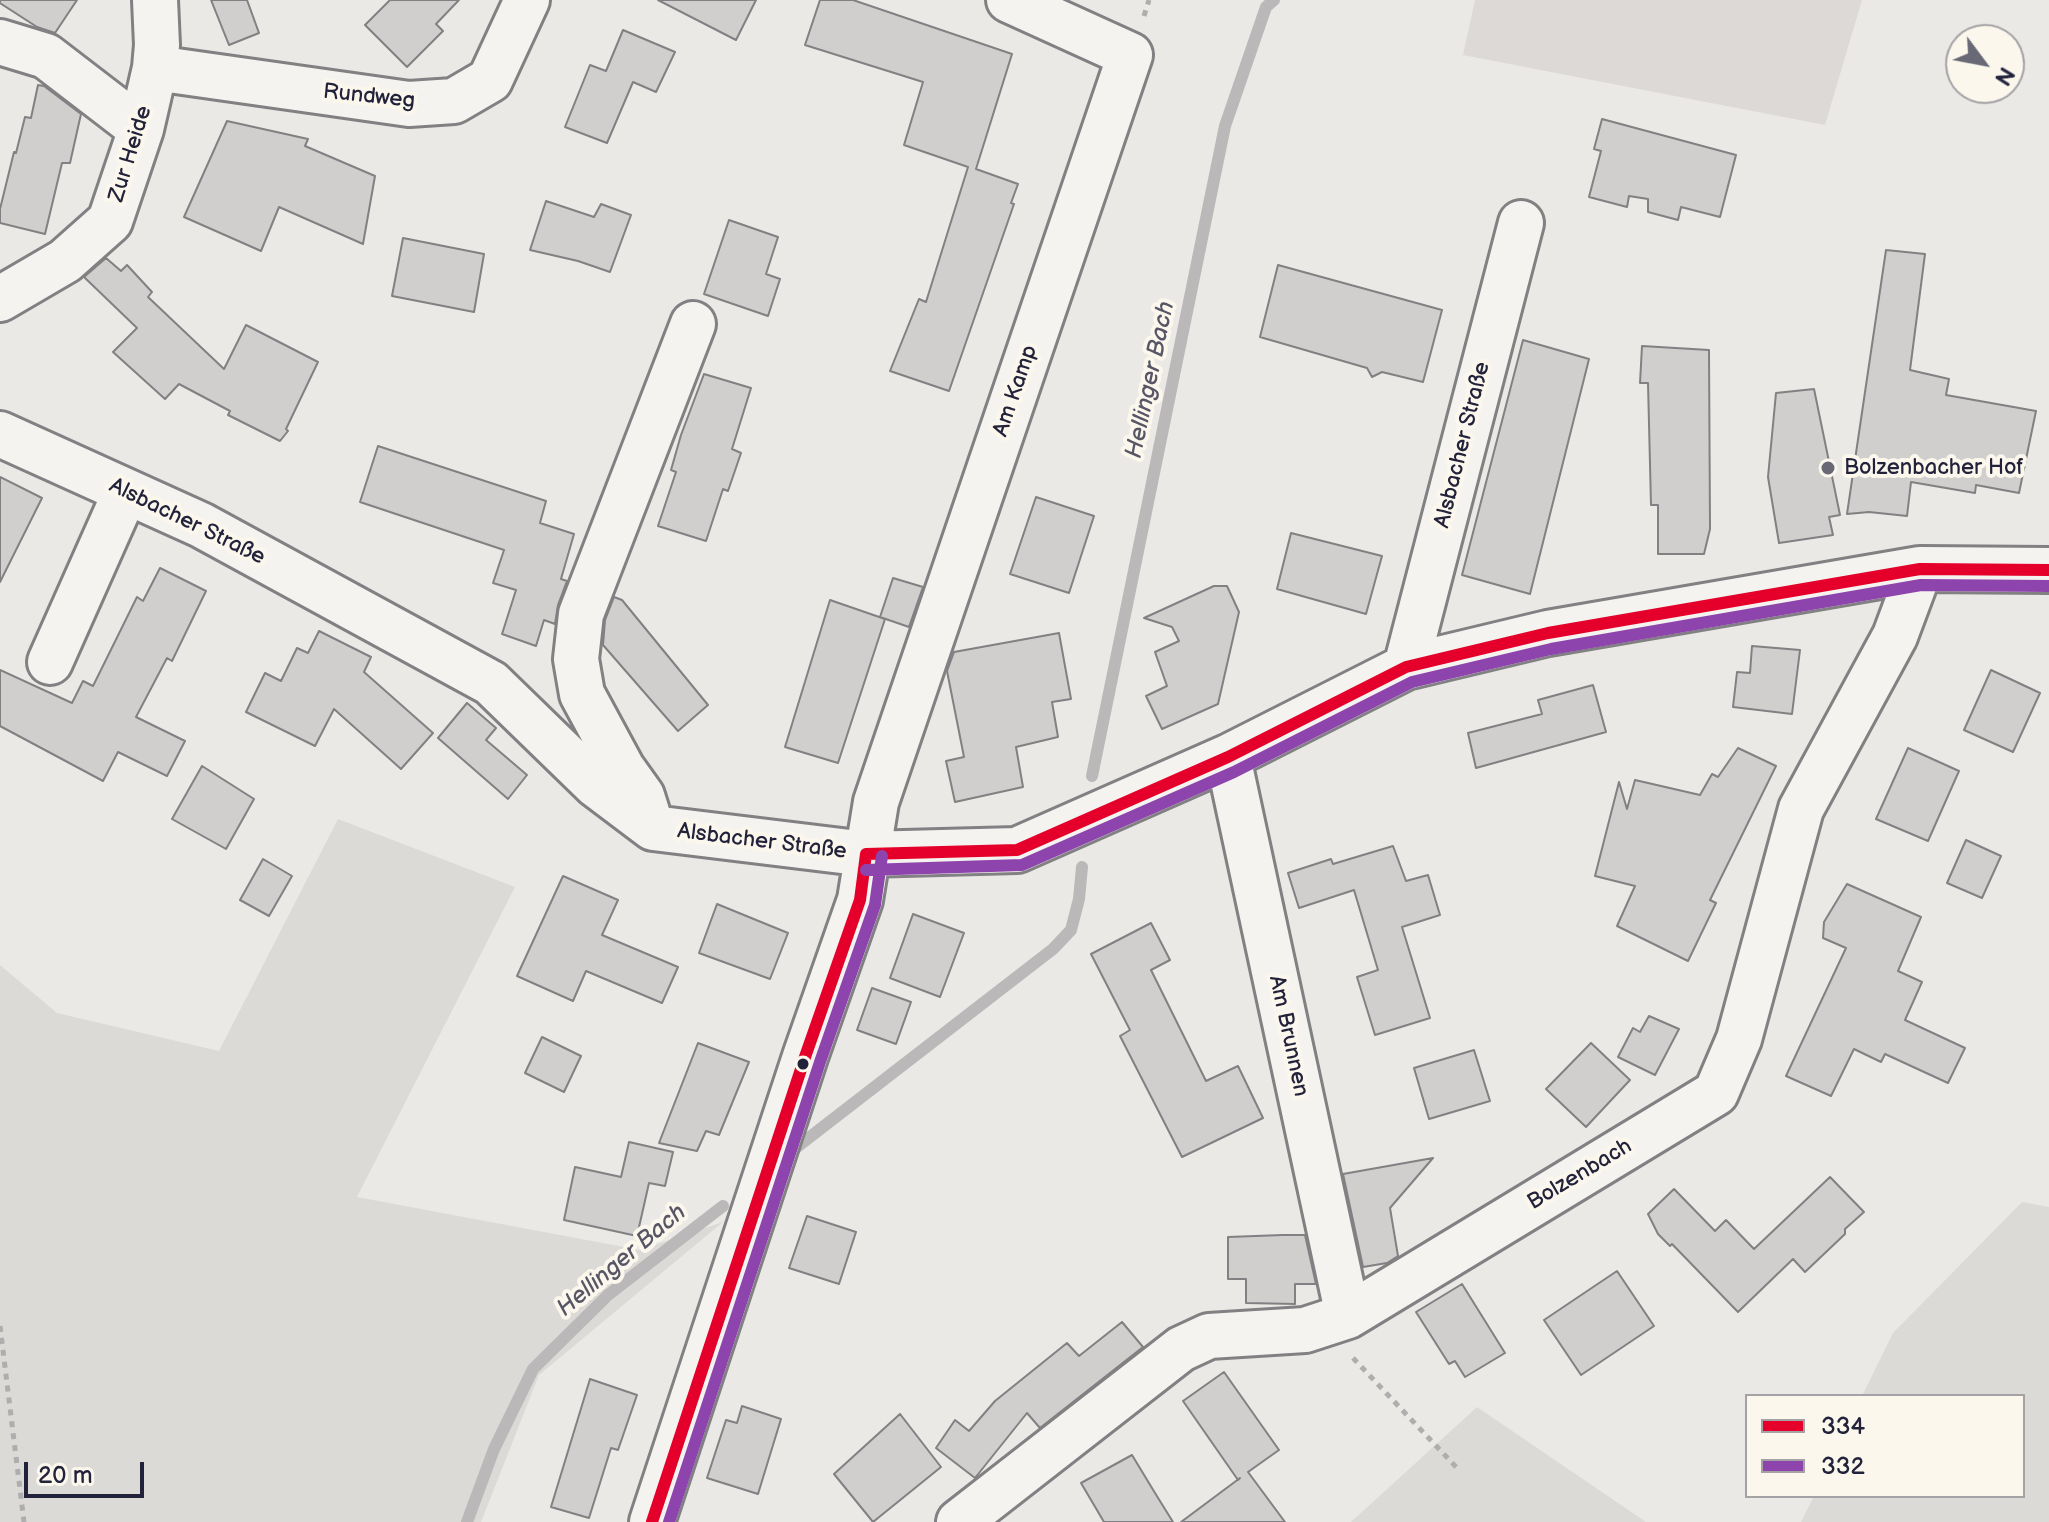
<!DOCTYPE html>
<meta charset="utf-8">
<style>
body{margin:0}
#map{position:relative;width:2049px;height:1522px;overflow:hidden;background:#ebe9e5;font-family:"Balsamiq Sans",sans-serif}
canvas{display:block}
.legend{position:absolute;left:1745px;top:1394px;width:280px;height:104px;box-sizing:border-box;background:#fbf7ec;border:2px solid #a4a2a5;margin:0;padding:10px 14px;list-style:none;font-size:24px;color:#22223b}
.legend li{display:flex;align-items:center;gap:16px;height:40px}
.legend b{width:40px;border:2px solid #a4a2a5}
.north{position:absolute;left:1945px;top:24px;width:80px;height:80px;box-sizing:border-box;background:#fbf7ec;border:2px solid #a4a2a5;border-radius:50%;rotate:122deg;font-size:22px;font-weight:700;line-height:32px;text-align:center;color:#22223b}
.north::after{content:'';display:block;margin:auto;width:28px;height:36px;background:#686876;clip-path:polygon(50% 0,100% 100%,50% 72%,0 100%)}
.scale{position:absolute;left:24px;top:1462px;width:120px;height:36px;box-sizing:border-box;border:4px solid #22223b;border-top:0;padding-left:10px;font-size:24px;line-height:28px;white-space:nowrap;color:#22223b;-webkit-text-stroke:6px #fbf7ec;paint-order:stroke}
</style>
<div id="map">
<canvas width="2049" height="1522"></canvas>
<ul class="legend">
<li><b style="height:10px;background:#e4002b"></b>334</li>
<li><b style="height:10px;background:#8e44ad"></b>332</li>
</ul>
<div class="north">N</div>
<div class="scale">20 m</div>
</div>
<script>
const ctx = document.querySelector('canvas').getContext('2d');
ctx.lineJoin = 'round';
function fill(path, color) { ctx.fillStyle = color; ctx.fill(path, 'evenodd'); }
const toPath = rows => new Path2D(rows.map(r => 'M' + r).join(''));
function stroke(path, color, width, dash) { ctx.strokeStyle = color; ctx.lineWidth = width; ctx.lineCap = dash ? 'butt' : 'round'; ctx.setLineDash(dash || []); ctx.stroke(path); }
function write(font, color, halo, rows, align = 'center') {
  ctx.font = font + ' "Balsamiq Sans",sans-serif'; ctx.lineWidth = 8; ctx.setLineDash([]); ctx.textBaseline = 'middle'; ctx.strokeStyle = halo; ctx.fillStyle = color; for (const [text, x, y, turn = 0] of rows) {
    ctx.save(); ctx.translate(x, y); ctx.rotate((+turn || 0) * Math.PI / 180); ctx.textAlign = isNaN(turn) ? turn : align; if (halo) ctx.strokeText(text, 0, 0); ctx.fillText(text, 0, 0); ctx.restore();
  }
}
fill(toPath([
 [1475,0,1862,0,1825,125,1463,55]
]), '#dcd9d6');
fill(toPath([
 [338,819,515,887,357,1197,640,1250,723,1222,539,1375,481,1522,0,1522,0,965,57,1013,219,1051],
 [2022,1202,2049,1207,2049,1522,1801,1522,1814,1496,2023,1496,2023,1396,1862,1396,1893,1333],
 [1477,1407,1646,1522,1351,1522]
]), '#dcdad6');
stroke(toPath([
 [1092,776,1225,126,1266,7,1274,0],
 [797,1147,1053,949,1071,930,1079,899,1082,867],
 [467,1522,494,1449,533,1369,608,1295,723,1206]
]), '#bbb8ba', 12);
const building = toPath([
 [0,0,77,0,55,33,37,27,0,3,0,0],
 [211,0,247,0,259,33,229,45,211,0],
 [390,0,459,0,436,24,443,31,407,67,365,25,390,0],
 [658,0,756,0,736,40,658,0],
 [820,0,853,0,1012,54,976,169,1018,184,1011,203,1014,204,949,391,890,371,919,299,926,302,968,167,904,145,923,82,805,45,820,0],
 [623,30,675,52,656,92,633,82,607,143,565,127,590,65,606,71,623,30],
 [38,85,44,86,81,114,70,163,62,163,45,234,0,223,0,209,14,152,16,153,25,117,31,118,38,85],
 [1602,119,1736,155,1720,217,1681,207,1678,220,1648,212,1648,199,1629,196,1627,207,1589,197,1601,151,1594,149,1602,119],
 [227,121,308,139,305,146,375,176,363,244,279,207,261,251,184,217,227,121],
 [546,201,594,217,601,204,631,215,610,272,578,261,530,250,546,201],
 [729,220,778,237,766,274,780,279,768,316,704,294,729,220],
 [403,238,484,254,474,312,392,296,403,238],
 [1886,250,1925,254,1910,370,1949,379,1946,395,2036,411,2019,493,1976,485,1975,493,1911,482,1907,516,1869,512,1847,514,1886,250],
 [106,258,121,271,127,265,152,292,148,297,224,369,246,325,318,362,286,429,288,431,280,441,228,415,230,411,179,384,165,399,113,352,137,328,84,277,106,258],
 [1278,265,1442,310,1423,382,1382,372,1372,377,1367,368,1260,337,1278,265],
 [1523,340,1589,359,1530,594,1462,575,1523,340],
 [1642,346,1709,350,1710,529,1704,554,1658,554,1658,505,1651,505,1648,383,1640,383,1642,346],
 [704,374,751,388,732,449,741,453,728,491,723,489,706,541,658,526,676,472,671,470,681,435,704,374],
 [1814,389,1840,515,1829,517,1833,535,1779,543,1768,477,1776,393,1814,389],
 [378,446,546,501,540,523,574,534,561,579,567,581,558,605,555,624,544,620,536,646,502,634,516,590,493,583,504,550,360,502,378,446],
 [0,477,42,498,0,582,0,477],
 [1036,497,1094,516,1069,593,1010,574,1036,497],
 [1291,533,1382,556,1366,614,1277,589,1291,533],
 [160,568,206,591,172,661,167,658,136,717,185,741,167,776,118,752,103,781,0,726,0,670,72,703,83,681,93,686,137,597,143,601,160,568],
 [893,578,923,587,909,627,880,617,893,578],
 [1214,586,1227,586,1239,612,1218,704,1162,729,1146,696,1167,686,1155,652,1179,641,1172,627,1144,618,1214,586],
 [614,597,622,600,708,705,678,731,603,645,605,620,614,597],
 [830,600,885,619,838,763,785,747,830,600],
 [319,631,371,657,364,672,433,733,401,769,334,709,315,746,246,712,265,673,281,681,297,648,308,653,319,631],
 [1059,633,1071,699,1052,702,1058,737,1016,747,1023,787,955,802,946,761,964,757,947,671,954,652,1059,633],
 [1752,646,1800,650,1792,714,1733,707,1737,672,1750,673,1752,646],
 [1991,670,2040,693,2013,752,1964,730,1991,670],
 [1593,685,1606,732,1476,768,1468,733,1542,714,1538,700,1593,685],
 [467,703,496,728,486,740,527,775,508,799,438,738,467,703],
 [1738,748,1776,766,1710,900,1716,903,1688,961,1617,926,1635,886,1595,876,1619,782,1627,809,1635,780,1700,795,1712,774,1718,777,1738,748],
 [1908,748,1959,771,1928,841,1876,819,1908,748],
 [202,766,254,799,226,849,172,819,202,766],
 [1966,840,2001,856,1982,898,1947,883,1966,840],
 [1393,846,1406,881,1428,875,1440,915,1402,927,1430,1018,1375,1035,1357,977,1378,970,1354,890,1299,908,1288,873,1331,859,1333,864,1393,846],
 [263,859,292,876,269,916,240,900,263,859],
 [563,876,618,900,602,935,678,967,662,1003,586,971,573,1001,517,976,563,876],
 [1847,884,1921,917,1898,971,1922,982,1905,1020,1965,1048,1948,1083,1885,1054,1881,1062,1854,1049,1831,1096,1786,1076,1846,948,1823,938,1824,922,1847,884],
 [717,904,788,933,770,979,699,953,717,904],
 [913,914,964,933,940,997,890,978,913,914],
 [1151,923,1170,960,1151,970,1206,1081,1238,1066,1263,1118,1182,1157,1120,1036,1130,1030,1091,954,1151,923],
 [872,988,911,1002,896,1044,857,1030,872,988],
 [1649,1016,1679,1029,1655,1075,1618,1057,1633,1028,1640,1032,1649,1016],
 [542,1037,581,1056,564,1092,525,1073,542,1037],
 [698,1043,749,1062,719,1135,706,1131,697,1151,659,1143,698,1043],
 [1591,1043,1630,1080,1586,1127,1546,1089,1591,1043],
 [1474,1050,1490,1101,1429,1119,1414,1068,1474,1050],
 [629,1142,673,1152,665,1186,649,1183,637,1236,564,1220,575,1167,621,1177,629,1142],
 [1433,1158,1390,1208,1398,1256,1387,1263,1363,1267,1343,1174,1433,1158],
 [1830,1177,1864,1212,1845,1229,1845,1234,1805,1272,1793,1259,1738,1312,1672,1244,1670,1246,1658,1234,1648,1214,1674,1189,1715,1231,1726,1220,1754,1249,1830,1177],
 [807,1216,856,1232,839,1284,789,1268,807,1216],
 [1283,1235,1305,1235,1316,1284,1295,1284,1295,1304,1246,1303,1246,1279,1228,1279,1228,1237,1283,1235],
 [1617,1271,1654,1326,1581,1375,1544,1320,1617,1271],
 [1462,1284,1505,1353,1465,1377,1455,1361,1449,1364,1416,1312,1462,1284],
 [1122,1322,1143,1347,1040,1428,1027,1413,975,1478,936,1448,955,1420,969,1431,995,1401,1067,1343,1079,1356,1122,1322],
 [1224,1372,1279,1450,1248,1472,1285,1522,1181,1522,1240,1478,1238,1480,1183,1401,1224,1372],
 [590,1379,637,1395,618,1450,611,1448,589,1518,551,1507,590,1379],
 [742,1406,781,1419,758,1494,707,1478,726,1420,737,1423,742,1406],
 [900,1414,941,1467,873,1522,834,1474,900,1414],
 [1132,1455,1155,1493,1173,1522,1104,1522,1081,1483,1132,1455]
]);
fill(building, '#d1cfcd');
stroke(building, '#818083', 2);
const minor = toPath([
 [0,42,46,56,141,129],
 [155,68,409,104,454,101,490,80,527,0],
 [0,299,65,261,110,221,141,129,155,68,157,45,155,0],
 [0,434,201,525,491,683,596,785,653,828,866,854,1017,850,1228,757,1406,667,1548,633,1920,569,2049,570],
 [50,662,126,491],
 [1406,667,1521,223],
 [1228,757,1348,1316],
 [648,815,642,796,622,768,582,694,576,659,581,614,693,324],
 [652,1522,805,1057,860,900,876,802,1130,55,1009,0],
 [959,1522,1181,1349,1209,1336,1305,1330,1348,1316,1716,1093,1739,1039,1801,809,1895,636,1920,569]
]);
stroke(minor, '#818083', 50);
stroke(toPath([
 [1144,16,1149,0],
 [0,1326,24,1522],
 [1353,1358,1458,1469]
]), '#afaeae', 5, [6, 6]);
stroke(minor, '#f4f3ef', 44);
stroke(toPath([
 [866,854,1017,850,1228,757,1406,667,1548,633,1920,569,2049,570],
 [652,1522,805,1057,860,900,866,854]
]), '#e4002b', 12);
stroke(toPath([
 [866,870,1022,865,1234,772,1412,682,1551,649,1921,585,2049,586],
 [669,1522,820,1062,875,905,882,856]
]), '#8e44ad', 12);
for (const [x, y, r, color] of [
 [1828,468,8,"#686876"],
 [803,1064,7,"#22223b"]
]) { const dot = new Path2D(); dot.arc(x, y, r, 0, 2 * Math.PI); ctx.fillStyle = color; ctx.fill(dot); stroke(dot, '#fbf7ec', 3); }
write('22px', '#22223b', '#fbf7ec', [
 ["Rundweg",369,97,6],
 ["Zur Heide",131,154,-73],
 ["Am Kamp",1016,391,-71],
 ["Alsbacher Straße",1463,445,-76],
 ["Alsbacher Straße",187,522,26],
 ["Alsbacher Straße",762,842,7],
 ["Am Brunnen",1288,1036,78],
 ["Bolzenbach",1580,1175,-31]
]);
write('22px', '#22223b', '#fbf7ec', [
 ["Bolzenbacher Hof",1844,468]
], 'left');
write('italic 24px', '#575666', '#fbf7ec', [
 ["Hellinger Bach",1151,380,-78],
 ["Hellinger Bach",622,1261,-40]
]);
</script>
